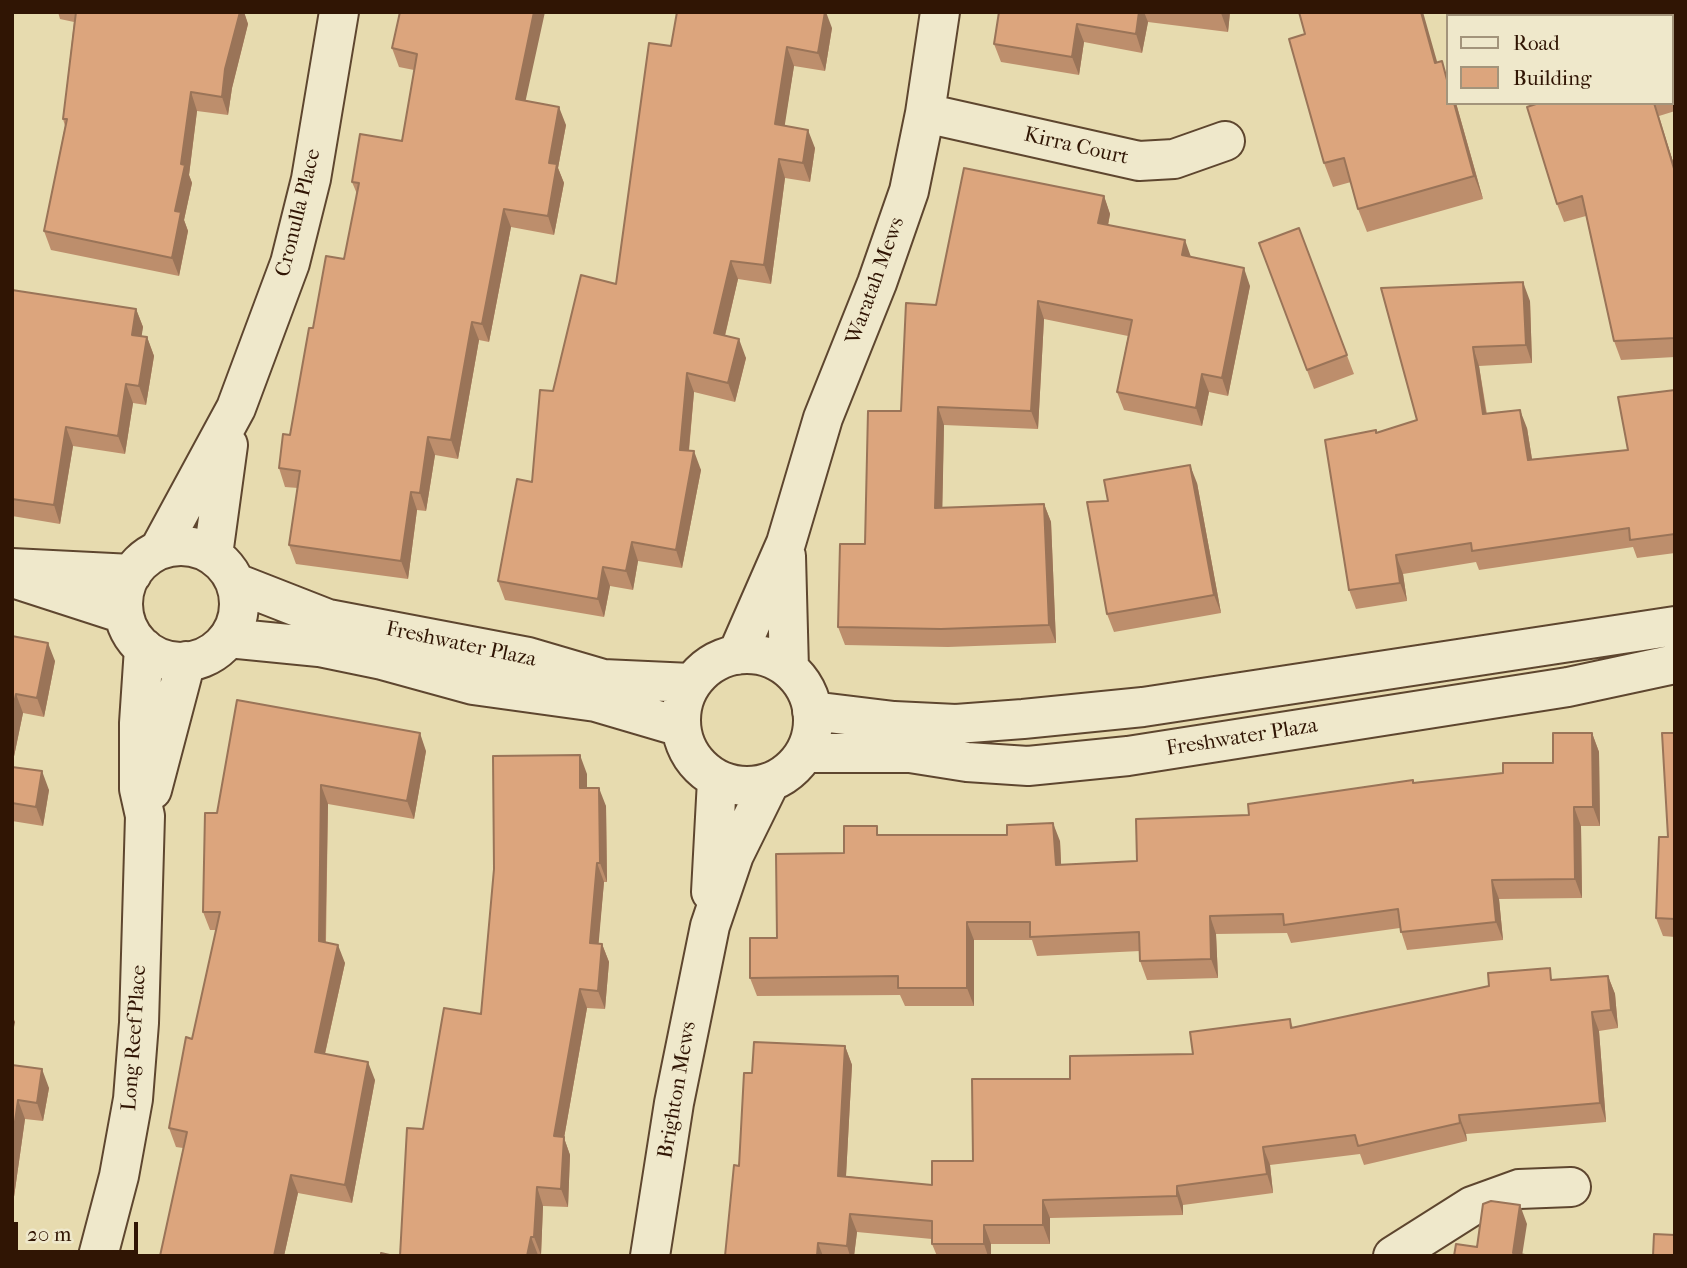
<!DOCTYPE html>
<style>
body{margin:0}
#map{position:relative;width:1687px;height:1268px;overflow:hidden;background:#e7dbaf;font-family:"IM FELL French Canon",serif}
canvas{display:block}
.frame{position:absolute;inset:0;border:14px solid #301504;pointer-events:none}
.legend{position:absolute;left:1446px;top:14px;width:228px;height:91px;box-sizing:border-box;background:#efe8cb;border:2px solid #a3947b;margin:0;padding:9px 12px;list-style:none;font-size:21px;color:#301504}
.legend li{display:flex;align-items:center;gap:14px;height:35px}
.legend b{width:35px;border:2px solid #a3947b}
.scale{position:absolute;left:14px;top:1222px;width:124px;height:32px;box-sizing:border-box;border:4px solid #301504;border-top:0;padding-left:9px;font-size:21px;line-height:24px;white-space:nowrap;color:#301504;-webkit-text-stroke:5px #efe8cb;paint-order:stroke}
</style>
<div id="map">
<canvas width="1687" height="1268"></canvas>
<div class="frame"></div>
<ul class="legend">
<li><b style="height:9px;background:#efe8cb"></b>Road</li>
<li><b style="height:19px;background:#dca57d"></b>Building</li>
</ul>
<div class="scale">20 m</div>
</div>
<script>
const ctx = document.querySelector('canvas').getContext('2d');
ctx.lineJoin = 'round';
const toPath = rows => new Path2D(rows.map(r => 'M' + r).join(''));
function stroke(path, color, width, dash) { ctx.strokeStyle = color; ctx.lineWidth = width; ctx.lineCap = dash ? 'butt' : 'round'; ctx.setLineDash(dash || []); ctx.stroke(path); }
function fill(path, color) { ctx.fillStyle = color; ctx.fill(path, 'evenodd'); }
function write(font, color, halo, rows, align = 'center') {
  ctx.font = font + ' "IM FELL French Canon",serif'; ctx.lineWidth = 5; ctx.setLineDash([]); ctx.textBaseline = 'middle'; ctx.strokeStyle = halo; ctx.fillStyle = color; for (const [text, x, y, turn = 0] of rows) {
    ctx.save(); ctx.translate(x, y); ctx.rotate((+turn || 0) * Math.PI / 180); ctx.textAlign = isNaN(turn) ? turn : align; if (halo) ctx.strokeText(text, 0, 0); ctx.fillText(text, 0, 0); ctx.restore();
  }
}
const street = toPath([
 [925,113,1139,161,1174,159,1225,141],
 '123 604a58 58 0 1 1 116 0a58 58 0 1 1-116 0Z',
 [159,550,236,408,290,263,311,179,339,12],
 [213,555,228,445],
 [786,556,789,669],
 [12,568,132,574],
 [19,580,124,614],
 [236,583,328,619,528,657,603,679,691,683],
 [228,638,319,647,382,660,473,685,596,702,681,727],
 '681 720a66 66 0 1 1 132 0a66 66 0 1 1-132 0Z',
 [737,655,786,543,823,418,877,283,909,191,925,113,940,12],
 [812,711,894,721,956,724,1023,719,1143,707,1675,626],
 [805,753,910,753,967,762,1028,766,1128,756,1568,687,1675,664],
 [152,790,186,661],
 [711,892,717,780],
 [98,1256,119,1176,133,1099,139,1023,145,816,139,789,139,723,144,648],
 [650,1256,674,1103,710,926,734,855,770,782],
 [1393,1256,1472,1206,1519,1189,1571,1187]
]);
stroke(street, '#5e462f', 42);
stroke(street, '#efe8cb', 38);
fill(toPath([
 [58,12,244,12,248,24,232,88,228,115,197,111,189,175,192,183,184,220,188,231,179,276,51,250,44,231,65,126,63,119,74,22,60,19],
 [400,12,526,101,566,125,558,168,564,183,554,235,511,227,489,342,479,340,458,459,435,455,426,511,417,510,408,579,296,564,289,545,298,488,285,487,279,468,290,435,313,328,344,259,357,194,352,182,402,141,414,70,399,67,392,48],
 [999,12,1230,12,1228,32,1148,22,1142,53,1084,42,1079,75,1001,62,994,44],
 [832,28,825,71,794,66,784,126,815,148,810,182,785,178,771,284,738,279,725,336,746,358,735,402,694,392,689,451,701,470,682,568,638,561,633,590,610,586,604,617,505,600,498,581,532,482,553,391,616,284,671,46],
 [1671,53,1675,63,1675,111,1659,116,1675,168,1675,357,1621,360,1614,341,1586,216,1564,222,1557,204,1539,103,1671,103],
 [1437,62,1456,103,1483,199,1367,232,1358,209,1351,182,1333,187,1324,163],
 [1104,196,1110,214,1108,225,1191,257,1250,286,1228,396,1209,392,1202,426,1124,410,1117,392,1128,336,1044,319,1038,429,944,425,942,508,1044,504,1051,522,1056,643,948,647,845,645,838,627,865,544,936,305],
 [1299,228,1354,374,1314,389,1259,243],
 [1381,288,1530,301,1532,363,1479,366,1487,414,1527,428,1532,459,1628,450,1675,390,1675,553,1637,558,1633,547,1479,570,1476,562,1403,574,1407,601,1356,609,1349,590,1376,433,1417,420],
 [12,290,136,309,143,327,141,336,147,337,154,356,146,405,133,403,125,454,73,446,60,524,12,516],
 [1197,483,1221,613,1114,632,1107,614,1108,501],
 [12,636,55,661,44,717,23,713,12,766],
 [1592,733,1599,752,1600,826,1581,826,1582,898,1499,899,1503,940,1407,950,1400,928,1291,943,1287,933,1216,934,1218,978,1147,980,1140,961,1140,951,1037,956,1032,940,974,940,974,1006,905,1006,900,995,757,996,750,978,777,938,844,853,880,835,1060,841,1061,865,1137,861,1249,815,1414,783,1503,773,1553,763],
 [1675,733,1675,937,1663,936,1656,918,1668,837],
 [426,751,414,819,328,804,326,942,345,963,325,1054,375,1080,352,1203,298,1193,284,1256,160,1256,183,1148,176,1147,169,1128,192,1039,216,930,210,930,203,912,217,813],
 [12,767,49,790,43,826,12,821],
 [587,774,587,788,606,806,607,882,604,882,598,944,602,944,609,962,605,1009,587,1008,564,1138,570,1155,568,1207,543,1206,541,1255,400,1256,423,1129,481,1014],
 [1608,976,1615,994,1618,1028,1599,1031,1606,1122,1466,1134,1467,1141,1364,1165,1360,1154,1270,1165,1273,1193,1183,1205,1183,1215,1050,1218,1050,1244,991,1244,991,1256,937,1256,932,1244,932,1239,857,1232,854,1256,725,1256,752,1073,845,1046,852,1065,846,1176,932,1185,973,1161,1070,1079,1193,1054,1290,1019,1293,1028,1554,979],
 [12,1065,49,1088,43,1121,25,1119,12,1211]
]), '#bd8e6c');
fill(toPath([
 [240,12,244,12,248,24,232,88,228,115,222,97,225,69],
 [534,12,545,12,522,117,516,99],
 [825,12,826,12,832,28,825,71,818,53],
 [1139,12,1144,12,1148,22,1142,53,1136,34],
 [1221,12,1230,12,1228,32,1221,13],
 [1421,12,1423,12,1444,86,1435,63],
 [1077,24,1084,42,1079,75,1072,57],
 [787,47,794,66,782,143,775,124],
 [191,92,197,111,189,175,192,183,184,220,188,231,179,276,172,258,175,211],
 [1454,103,1456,103,1483,199,1474,176],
 [1654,103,1675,168,1675,172],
 [559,107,566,125,558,168,564,183,554,235,548,216,549,163],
 [808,130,815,148,810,182,803,163],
 [779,159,785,178,771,284,764,265],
 [1104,196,1110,214,1105,241,1098,223],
 [504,209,511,227,489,342,482,324],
 [1185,240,1191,257,1182,255],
 [731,261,738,279,721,352,714,333],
 [1244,268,1250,286,1228,396,1222,378],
 [1523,282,1530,301,1532,363,1526,345],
 [1038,301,1044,319,1038,429,1031,411],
 [136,309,143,327,139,354,132,335],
 [472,322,479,340,458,459,451,440],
 [147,337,154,356,146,405,139,386],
 [739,339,746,358,735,402,728,383],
 [1473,347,1479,366,1489,433,1483,414],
 [687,373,694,392,687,469,680,450],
 [1202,374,1209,392,1202,426,1196,408],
 [126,384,133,403,125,454,118,436],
 [938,407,944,425,942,526,935,508],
 [1520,410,1527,428,1535,478,1528,460],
 [66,427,73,446,60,524,54,505],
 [428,437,435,455,426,511,420,493],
 [694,451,701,470,682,568,676,550],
 [1190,465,1197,483,1221,613,1214,595],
 [411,492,417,510,408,579,401,561],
 [1044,504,1051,522,1056,643,1049,625],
 [632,542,638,561,633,590,626,571],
 [1396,555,1403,574,1407,601,1400,583],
 [603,567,610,586,604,617,598,599],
 [48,643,55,661,44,717,37,698],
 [16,694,23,713,12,766,12,714],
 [420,733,426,751,414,819,407,801],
 [1592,733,1599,752,1600,826,1593,807],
 [580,755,587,774,587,807,580,788],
 [42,771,49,790,43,826,36,807],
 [321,785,328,804,325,959,319,941],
 [599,788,606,806,607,882,600,863],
 [1574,807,1581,826,1582,898,1575,879],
 [1053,823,1060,841,1062,883,1056,865],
 [597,863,604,882,597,962,590,943],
 [1492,880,1499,899,1503,940,1496,922],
 [1210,916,1216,934,1218,978,1211,959],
 [967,922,974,940,974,1006,967,988],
 [602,944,609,962,605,1009,598,991],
 [338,945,345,963,321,1071,315,1052],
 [1608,976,1615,994,1618,1028,1611,1010],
 [580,989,587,1008,564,1138,570,1155,568,1207,561,1189,554,1136],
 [1592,1012,1599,1031,1606,1122,1600,1103],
 [12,1015,15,1022,12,1037],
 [845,1046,852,1065,845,1194,838,1176],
 [368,1062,375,1080,352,1203,345,1185],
 [42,1069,49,1088,43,1121,37,1103],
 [18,1100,25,1119,12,1211,12,1143],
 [1459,1115,1466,1134,1467,1141,1460,1123],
 [1263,1147,1270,1165,1273,1193,1267,1174],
 [291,1175,298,1193,284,1256,274,1256],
 [1177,1186,1183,1205,1183,1215,1177,1196],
 [537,1187,543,1206,541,1255,534,1237],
 [1043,1200,1050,1218,1050,1244,1043,1225],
 [1520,1205,1527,1224,1522,1256,1513,1253],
 [850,1214,857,1232,854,1256,850,1256,847,1246],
 [984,1225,991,1244,991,1256,988,1256,984,1244],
 [531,1237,538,1255,537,1256,527,1256],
 [818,1243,823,1256,817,1256]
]), '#9a7458');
const building = toPath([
 [76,12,240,12,225,69,222,97,191,92,181,164,185,165,175,211,181,212,172,258,44,231,67,119,63,119,76,12],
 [400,12,534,12,516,99,559,107,549,163,557,164,548,216,504,209,482,324,472,322,451,440,428,437,420,493,411,492,401,561,289,545,300,471,279,468,283,434,290,435,309,328,313,328,326,256,344,259,359,183,352,182,360,134,402,141,417,54,392,48,400,12],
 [677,12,825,12,818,53,787,47,775,124,808,130,803,163,779,159,764,265,731,261,714,333,739,339,728,383,687,373,680,450,694,451,676,550,632,542,626,571,603,567,598,599,498,581,517,479,532,482,540,390,553,391,581,275,616,284,649,43,671,46,677,12],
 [999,12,1139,12,1136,34,1077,24,1072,57,994,44,999,12],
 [1299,12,1421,12,1435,63,1442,61,1447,80,1447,103,1454,103,1474,176,1358,209,1344,158,1324,163,1289,39,1305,34,1299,12],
 [1547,12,1636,12,1637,16,1548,16,1547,12],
 [1671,54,1675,66,1675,91,1671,92,1671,54],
 [1539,103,1654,103,1675,172,1675,338,1614,341,1582,196,1557,204,1527,107,1539,103],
 [964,168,1104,196,1098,223,1185,240,1182,255,1244,268,1222,378,1202,374,1196,408,1117,392,1132,320,1038,301,1031,411,938,407,935,508,1044,504,1049,625,941,629,838,627,840,544,865,544,868,411,901,411,906,303,936,305,964,168],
 [1299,228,1347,355,1307,370,1259,243,1299,228],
 [1523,282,1526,345,1473,347,1483,414,1520,410,1528,460,1628,450,1618,397,1675,390,1675,534,1630,540,1629,528,1472,551,1471,543,1396,555,1400,583,1349,590,1325,440,1376,430,1376,433,1417,420,1381,288,1523,282],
 [12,290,136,309,132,335,147,337,139,386,126,384,118,436,66,427,54,505,12,499,12,290],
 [1190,465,1214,595,1107,614,1087,502,1108,501,1104,480,1190,465],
 [12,636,48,643,37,698,16,694,12,714,12,636],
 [237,700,420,733,407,801,321,785,319,941,338,945,315,1052,368,1062,345,1185,291,1175,274,1256,160,1256,187,1132,169,1128,186,1037,192,1039,220,912,203,912,205,813,217,813,237,700],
 [1553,733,1592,733,1593,807,1574,807,1575,879,1492,880,1496,922,1401,932,1398,909,1284,925,1283,914,1210,916,1211,959,1140,961,1139,932,1030,937,1030,922,967,922,967,988,898,988,898,976,750,978,750,938,777,938,776,854,844,853,844,826,877,826,877,835,1007,835,1007,825,1053,823,1056,865,1137,861,1136,819,1249,815,1248,804,1413,780,1413,783,1503,773,1503,763,1553,763,1553,733],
 [1662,733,1675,733,1675,919,1656,918,1659,837,1668,837,1662,733],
 [580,755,580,788,599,788,600,863,597,863,590,943,602,944,598,991,580,989,554,1136,564,1137,561,1189,537,1187,534,1237,531,1237,527,1256,400,1256,407,1128,423,1129,444,1008,481,1014,494,869,493,756,580,755],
 [12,767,42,771,36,807,12,803,12,767],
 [1550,968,1551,980,1608,976,1611,1010,1592,1012,1600,1103,1459,1115,1460,1123,1358,1146,1355,1135,1263,1147,1267,1174,1177,1186,1177,1196,1043,1200,1043,1225,984,1225,984,1244,932,1244,932,1221,850,1214,847,1246,818,1243,817,1256,725,1256,734,1165,739,1166,744,1073,752,1073,754,1042,845,1046,838,1176,932,1185,932,1161,973,1161,972,1079,1070,1079,1070,1056,1193,1054,1190,1032,1290,1019,1291,1028,1489,986,1488,973,1550,968],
 [12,1065,42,1069,37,1103,18,1100,12,1143,12,1065],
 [1491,1201,1520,1205,1513,1253,1531,1256,1454,1256,1456,1244,1477,1247,1483,1204,1491,1201],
 [1654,1234,1675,1235,1675,1256,1653,1256,1654,1234],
 [381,1253,394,1256,381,1256,381,1253]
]);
fill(building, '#dca57d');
stroke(building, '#9a7458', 2);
write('21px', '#301504', '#efe8cb', [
 ["Kirra Court",1076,147,13],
 ["Cronulla Place",299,213,-76],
 ["Waratah Mews",876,281,-70],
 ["Freshwater Plaza",461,645,12],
 ["Freshwater Plaza",1242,738,-9],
 ["Long Reef Place",135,1038,-86],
 ["Brighton Mews",678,1090,-80]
]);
</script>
